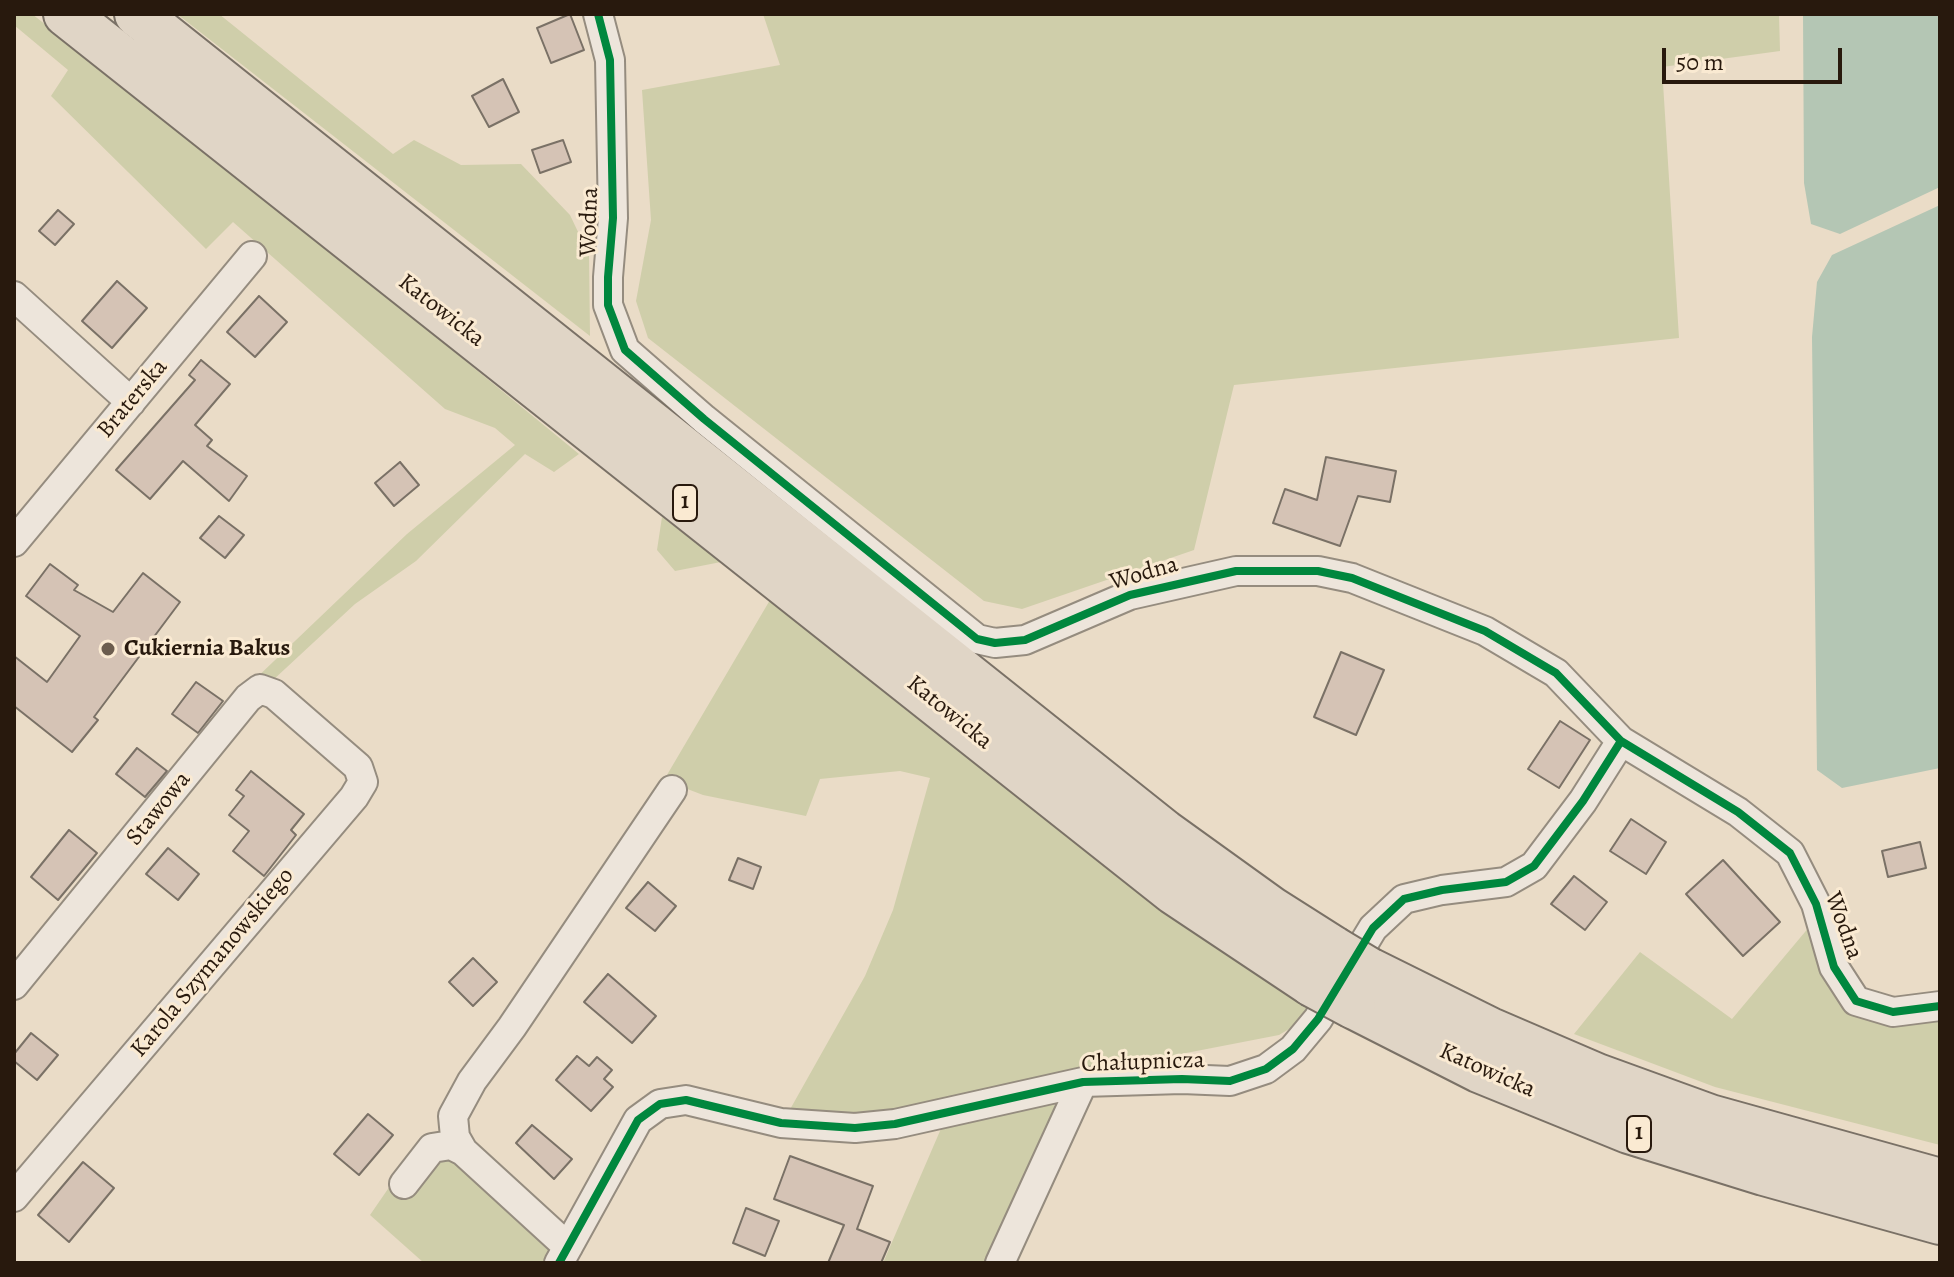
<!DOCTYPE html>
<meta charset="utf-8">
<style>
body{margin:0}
#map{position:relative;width:1954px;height:1277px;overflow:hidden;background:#eadcc7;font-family:Alegreya,serif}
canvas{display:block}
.frame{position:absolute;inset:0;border:16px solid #28190d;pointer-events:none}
.scale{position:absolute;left:1662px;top:48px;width:180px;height:36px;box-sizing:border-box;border:4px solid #28190d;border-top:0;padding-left:10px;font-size:24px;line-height:28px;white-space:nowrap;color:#28190d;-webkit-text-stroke:6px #faead2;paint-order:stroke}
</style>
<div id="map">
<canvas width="1954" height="1277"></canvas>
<div class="frame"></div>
<div class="scale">50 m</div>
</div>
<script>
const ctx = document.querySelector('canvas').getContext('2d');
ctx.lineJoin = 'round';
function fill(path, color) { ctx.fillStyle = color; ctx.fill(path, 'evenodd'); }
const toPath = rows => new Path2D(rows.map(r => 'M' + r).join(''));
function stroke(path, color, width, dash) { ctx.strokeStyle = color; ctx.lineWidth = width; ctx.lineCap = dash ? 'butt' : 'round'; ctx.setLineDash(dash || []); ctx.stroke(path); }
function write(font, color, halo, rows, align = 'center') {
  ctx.font = font + ' Alegreya,serif'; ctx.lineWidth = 6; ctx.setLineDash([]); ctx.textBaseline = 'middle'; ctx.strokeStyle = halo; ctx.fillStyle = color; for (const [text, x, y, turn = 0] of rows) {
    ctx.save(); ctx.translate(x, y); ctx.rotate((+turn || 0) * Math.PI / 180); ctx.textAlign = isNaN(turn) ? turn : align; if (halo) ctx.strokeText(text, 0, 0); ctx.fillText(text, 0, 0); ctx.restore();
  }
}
fill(toPath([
 [14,14,32,14,280,209,579,454,554,472,525,454,416,561,355,604,272,681,251,683,407,534,515,445,495,428,445,409,233,222,206,249,51,96,68,70,14,25],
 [177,14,219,14,393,154,414,140,461,165,521,164,570,215,589,255,590,336],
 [763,14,1779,14,1780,51,1662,67,1679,338,1234,385,1194,550,1022,609,984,601,648,338,636,301,651,220,642,90,780,65],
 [662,517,721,562,675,571,657,550],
 [770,600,1105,865,1217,949,1311,1005,1294,1026,1279,1035,1083,1073,897,1116,788,1113,865,976,893,910,930,778,900,771,820,779,806,816,703,795,664,780],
 [1810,926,1829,985,1940,1019,1940,1145,1715,1087,1574,1034,1640,952,1732,1019],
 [1050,1098,1059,1113,991,1263,883,1263,943,1124],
 [441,1154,459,1158,550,1248,549,1263,424,1263,370,1215,390,1186,403,1194]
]), '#cfceaa');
fill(toPath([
 [1803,14,1940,14,1940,187,1840,234,1811,224,1804,183],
 [1940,205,1940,768,1842,788,1817,770,1812,337,1817,282,1832,255]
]), '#b4c6b4');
const building = toPath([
 [570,14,584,50,551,63,537,28,570,14],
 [503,79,519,112,489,127,472,96,503,79],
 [563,140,571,162,540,173,532,150,563,140],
 [58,210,74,224,55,245,39,231,58,210],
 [117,281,147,308,112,348,82,321,117,281],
 [259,296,287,322,255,357,227,332,259,296],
 [201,360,230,384,195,425,212,440,207,446,247,476,229,501,183,461,150,499,116,470,195,380,189,375,201,360],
 [1326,457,1396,471,1390,502,1358,496,1340,546,1273,523,1285,489,1317,500,1326,457],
 [400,462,419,485,394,506,375,483,400,462],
 [219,516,244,535,225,558,200,538,219,516],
 [50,564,78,585,74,590,113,612,143,573,180,602,94,717,98,720,72,752,14,706,14,656,47,682,80,636,26,596,50,564],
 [1341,652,1384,670,1356,735,1314,717,1341,652],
 [196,682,223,701,198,733,172,714,196,682],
 [1560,721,1590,740,1559,788,1528,769,1560,721],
 [137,748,167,771,145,797,116,774,137,748],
 [251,771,304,814,291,830,296,835,264,876,233,851,249,831,229,815,244,796,236,790,251,771],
 [1631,819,1666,842,1646,874,1610,851,1631,819],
 [69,830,97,853,58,900,31,877,69,830],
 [1920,842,1926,868,1888,877,1882,851,1920,842],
 [168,848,199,874,178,900,146,874,168,848],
 [738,858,761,867,753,889,729,880,738,858],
 [1723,860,1780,922,1743,956,1686,894,1723,860],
 [1574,876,1607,902,1585,930,1551,904,1574,876],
 [648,882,676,906,655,931,626,908,648,882],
 [473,958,497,982,473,1006,449,982,473,958],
 [608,974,656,1016,632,1043,584,1002,608,974],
 [31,1033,58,1055,37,1080,14,1061,14,1054,31,1033],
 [577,1056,589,1066,597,1057,612,1070,604,1079,613,1087,591,1111,556,1080,577,1056],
 [368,1114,393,1135,359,1175,334,1154,368,1114],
 [532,1125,572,1159,554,1179,516,1143,532,1125],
 [790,1156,873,1186,857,1229,890,1242,881,1263,828,1263,844,1225,774,1199,790,1156],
 [83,1162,114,1188,69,1242,38,1215,83,1162],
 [746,1208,779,1221,765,1256,733,1243,746,1208]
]);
fill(building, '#d5c3b5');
stroke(building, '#7a7166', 2);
const minor = toPath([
 [598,14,610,60,613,218,608,277,608,305,625,350,704,419,977,639,995,643,1025,640,1130,595,1236,571,1318,571,1352,578,1485,631,1556,673,1621,741,1738,812,1790,853,1816,904,1834,967,1856,1001,1893,1012,1940,1006],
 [14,296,131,402],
 [14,542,252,256],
 [14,985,248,698,260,689,274,694,358,767,363,782,354,797,14,1197],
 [404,1184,432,1148,451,1145,463,1151],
 [568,1247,463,1151,455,1137,453,1116,472,1081,512,1027,672,790],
 [559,1263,638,1120,660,1104,686,1100,781,1123,855,1128,895,1124,1083,1082,1182,1079,1230,1081,1266,1069,1293,1049,1318,1019,1373,928,1404,899,1442,890,1506,882,1534,866,1583,801,1621,741],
 [1000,1263,1083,1082]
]);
const primary = toPath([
 [66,14,1174,892,1312,984],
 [137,14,1164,832,1271,909,1334,949],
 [1369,970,1490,1030,1597,1076,1710,1117,1940,1181],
 [1353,1006,1479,1070,1629,1131,1764,1173,1940,1222]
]);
stroke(minor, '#958c7f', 32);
stroke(primary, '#7a7166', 48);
stroke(minor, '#ede5db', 28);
stroke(primary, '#e0d5c6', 44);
const primaryBridge = toPath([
 [1334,949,1369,970],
 [1312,984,1353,1006]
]);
stroke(primaryBridge, '#7a7166', 48, []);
stroke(primaryBridge, '#e0d5c6', 44);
stroke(toPath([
 [598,14,610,60,613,218,608,277,608,305,625,350,704,419,977,639,995,643,1025,640,1130,595,1236,571,1318,571,1352,578,1485,631,1556,673,1621,741,1738,812,1790,853,1816,904,1834,967,1856,1001,1893,1012,1940,1006],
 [559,1263,638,1120,660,1104,686,1100,781,1123,855,1128,895,1124,1083,1082,1182,1079,1230,1081,1266,1069,1293,1049,1318,1019,1373,928,1404,899,1442,890,1506,882,1534,866,1583,801,1621,741]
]), '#00873e', 8);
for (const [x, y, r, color] of [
 [108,649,8,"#6c5d4e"]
]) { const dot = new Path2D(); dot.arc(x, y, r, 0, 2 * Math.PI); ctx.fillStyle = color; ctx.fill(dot); stroke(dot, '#faead2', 3); }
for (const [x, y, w] of [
 [685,503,24],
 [1639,1134,24]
]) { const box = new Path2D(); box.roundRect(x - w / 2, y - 18, w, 36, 6); ctx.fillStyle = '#faead2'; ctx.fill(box); stroke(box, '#28190d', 2); }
write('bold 22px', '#28190d', null, [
 ["1",685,503],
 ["1",1639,1134]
]);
write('24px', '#28190d', '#faead2', [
 ["Wodna",590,222,-88],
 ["Katowicka",441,311,38],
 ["Braterska",133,399,-50],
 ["Wodna",1144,574,-16],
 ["Katowicka",949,713,39],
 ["Stawowa",159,809,-51],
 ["Wodna",1843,926,70],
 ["Karola Szymanowskiego",213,963,-50],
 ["Chałupnicza",1143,1063,-2],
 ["Katowicka",1487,1071,24]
]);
write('bold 24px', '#28190d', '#faead2', [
 ["Cukiernia Bakus",124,649]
], 'left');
</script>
